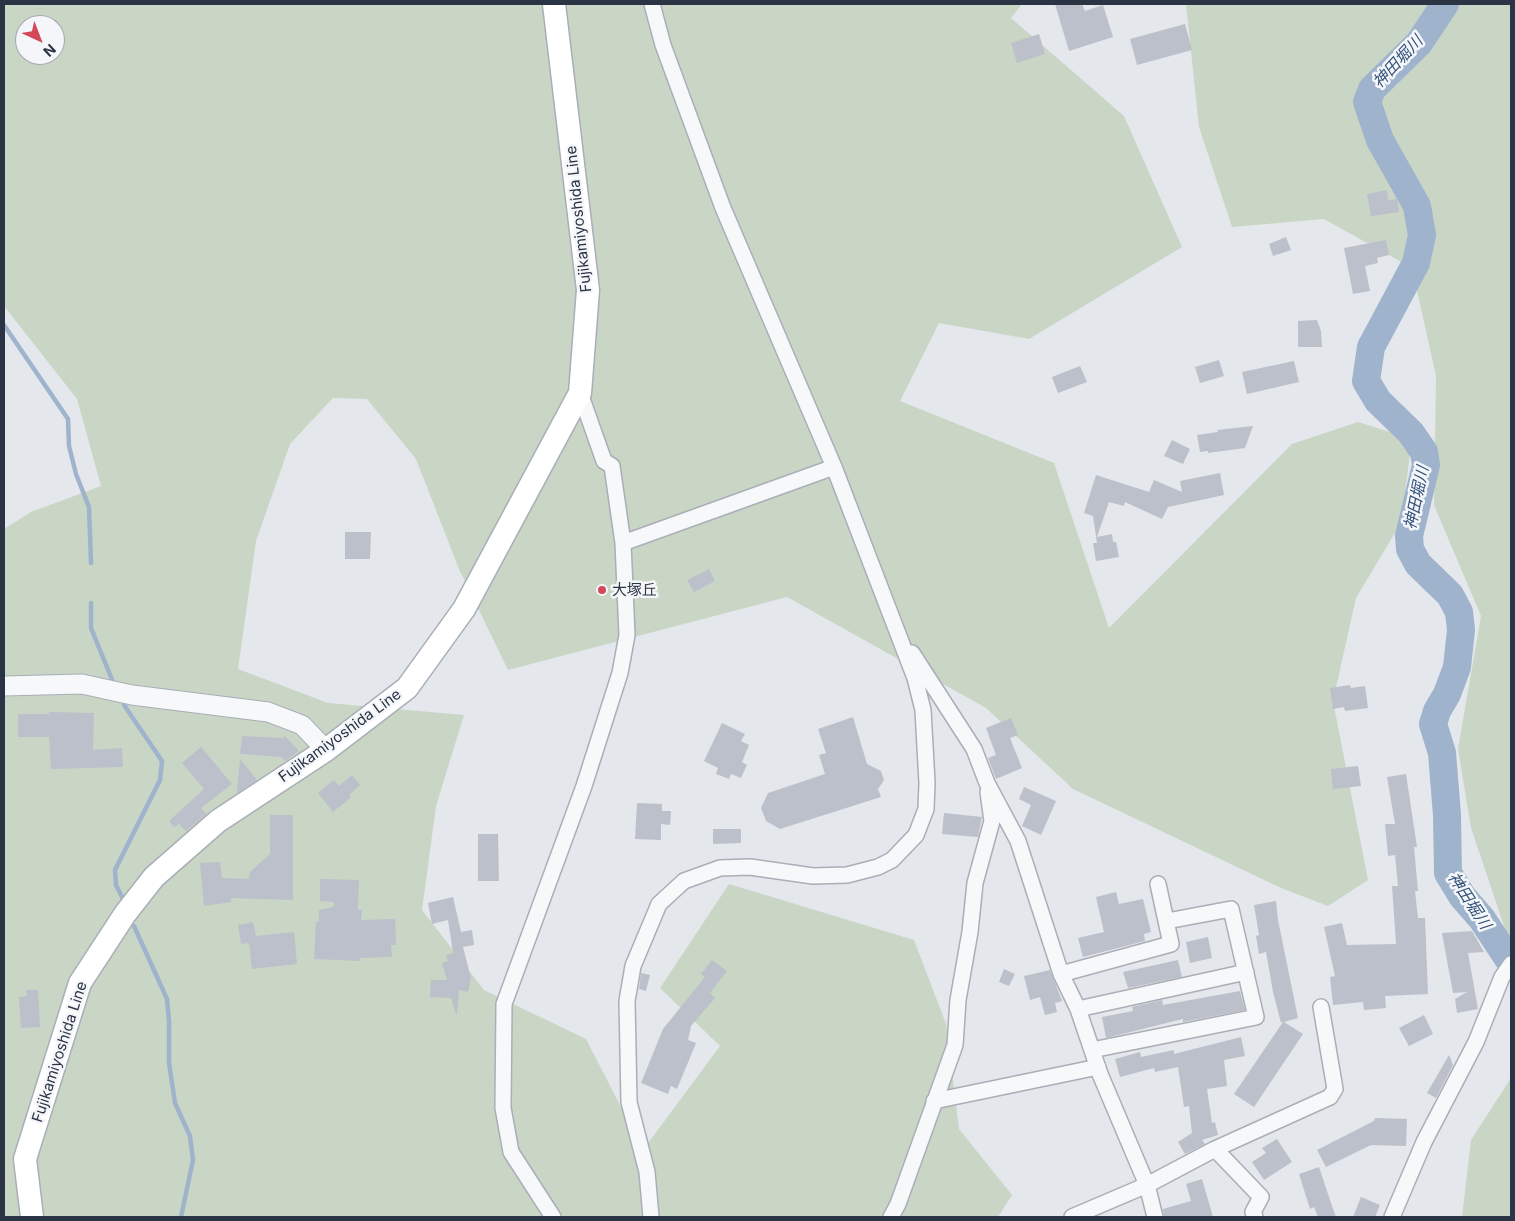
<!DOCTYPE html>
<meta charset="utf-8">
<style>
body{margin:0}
#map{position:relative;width:1515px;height:1221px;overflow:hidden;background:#e4e7ec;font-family:Inter,sans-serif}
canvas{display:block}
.frame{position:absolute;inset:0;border:5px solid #2b3445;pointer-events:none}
.north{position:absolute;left:15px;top:15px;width:50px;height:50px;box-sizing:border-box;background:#f4f6f9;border:1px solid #a4a8b1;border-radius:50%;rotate:137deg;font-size:14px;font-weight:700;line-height:20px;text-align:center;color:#2b3445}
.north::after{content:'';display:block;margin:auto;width:18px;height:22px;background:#d1495b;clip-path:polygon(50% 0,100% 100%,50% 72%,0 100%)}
</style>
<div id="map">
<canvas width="1515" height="1221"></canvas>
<div class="frame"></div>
<div class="north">N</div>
</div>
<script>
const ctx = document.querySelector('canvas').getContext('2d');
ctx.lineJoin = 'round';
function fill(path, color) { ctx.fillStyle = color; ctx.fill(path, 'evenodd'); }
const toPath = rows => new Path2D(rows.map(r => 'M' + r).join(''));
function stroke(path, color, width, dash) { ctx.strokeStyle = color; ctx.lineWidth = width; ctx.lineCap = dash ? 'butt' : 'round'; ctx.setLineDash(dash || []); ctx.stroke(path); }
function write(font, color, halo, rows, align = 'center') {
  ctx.font = font + ' Inter,"Noto Sans JP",sans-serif'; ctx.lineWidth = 5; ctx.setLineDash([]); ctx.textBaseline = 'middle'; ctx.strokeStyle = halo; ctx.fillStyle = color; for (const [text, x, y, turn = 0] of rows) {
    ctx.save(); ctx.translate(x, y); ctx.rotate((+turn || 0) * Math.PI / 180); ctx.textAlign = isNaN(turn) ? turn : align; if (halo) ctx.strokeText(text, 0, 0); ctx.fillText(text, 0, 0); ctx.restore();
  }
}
fill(toPath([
 [4,4,1022,4,1011,18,1124,116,1182,247,1029,339,939,323,900,401,1054,463,1109,628,1292,444,1358,422,1412,439,1401,523,1356,598,1333,701,1368,880,1328,906,1281,888,1073,789,986,708,787,597,508,670,459,569,416,459,367,399,333,398,290,444,256,541,238,669,328,703,464,715,436,806,422,910,484,990,586,1039,643,1150,720,1046,660,988,729,884,914,940,946,1024,959,1129,1012,1195,998,1217,4,1217,4,529,31,512,101,486,77,399,4,306],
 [25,25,55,25,55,55,25,55],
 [1186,4,1511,4,1511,947,1471,828,1458,749,1481,616,1434,505,1436,376,1412,268,1324,219,1232,227,1199,127],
 [1511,1078,1511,1217,1462,1217,1471,1140]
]), '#c9d6c5');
stroke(toPath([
 [4,325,68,419,69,446,76,474,89,507,91,563],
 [91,603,91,628,113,682],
 [123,899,116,885,115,870,160,780,162,761,124,705],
 [134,926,167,999,169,1021,169,1063,175,1103,190,1136,193,1160,181,1217]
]), '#9fb4cc', 4.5);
stroke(toPath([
 [1445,4,1419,43,1372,89,1367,102,1380,140,1417,206,1422,235,1416,263,1371,347,1366,381,1378,401,1411,433,1424,452,1426,465,1409,536,1410,549,1418,564,1450,595,1459,612,1461,630,1457,667,1447,694,1437,711,1433,724,1442,753,1447,815,1448,873,1462,896,1482,919,1511,963]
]), '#9fb4cc', 28);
fill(toPath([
 [1055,4,1082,4,1085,11,1103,5,1113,37,1069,51],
 [1185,24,1192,50,1137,65,1130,39],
 [1039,34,1045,54,1017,63,1011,43],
 [1387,190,1388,200,1397,199,1399,212,1371,216,1367,194],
 [1286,237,1291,250,1273,256,1269,244],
 [1386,240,1389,255,1377,258,1378,263,1365,266,1370,291,1353,294,1344,248],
 [1317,320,1321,331,1322,347,1298,347,1298,321],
 [1219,360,1224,376,1200,383,1195,367],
 [1294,361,1299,382,1247,394,1242,372],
 [1080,366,1087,382,1058,393,1052,377],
 [1253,426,1245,448,1208,453,1208,451,1200,452,1197,435,1218,432,1217,430],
 [1172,440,1190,449,1183,464,1164,456],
 [1220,473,1224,495,1168,507,1162,519,1125,502,1124,506,1109,502,1097,537,1112,534,1113,542,1116,542,1119,557,1096,561,1093,543,1097,543,1093,516,1084,513,1096,475,1149,492,1154,480,1182,492,1180,481],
 [345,532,371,532,370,559,345,559],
 [709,569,715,581,694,592,687,580],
 [1350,685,1351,688,1365,686,1368,708,1345,711,1344,707,1333,709,1330,688],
 [49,712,94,713,93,750,122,748,123,767,51,769,49,737,18,737,18,714,49,714],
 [853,717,867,764,881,771,884,780,878,789,881,797,780,829,766,821,761,808,768,793,825,774,819,755,826,753,818,729],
 [1011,718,1018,735,1010,738,1022,768,996,779,988,758,996,755,986,728],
 [722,723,745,734,741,741,749,745,742,762,747,765,741,778,731,774,729,779,716,774,718,768,704,761],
 [242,736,282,738,285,736,299,751,285,761,282,757,240,754],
 [201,747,232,784,201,808,206,814,186,831,179,824,174,827,169,821,204,789,182,763],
 [240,759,257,780,237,793],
 [1358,766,1361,786,1333,789,1331,769],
 [1406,774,1417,847,1414,847,1418,891,1415,891,1418,918,1425,918,1428,994,1385,996,1386,1008,1364,1010,1363,1002,1333,1005,1330,977,1335,976,1324,927,1342,923,1347,945,1396,944,1392,886,1398,886,1395,855,1388,856,1385,824,1395,824,1387,777],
 [352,775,360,785,349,795,351,797,333,812,318,793,334,780,339,786],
 [1024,787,1056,801,1041,835,1022,826,1031,805,1019,799],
 [637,803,662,804,662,811,671,811,670,825,661,824,661,840,635,839],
 [944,813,982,817,978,837,942,834],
 [270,815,293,815,293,900,231,898,231,902,204,906,200,863,220,862,222,878,249,879,250,872,270,854],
 [713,829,741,829,741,843,713,844],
 [478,834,498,834,499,881,478,881],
 [320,879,359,880,358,910,362,910,361,920,395,919,396,945,391,945,392,957,360,958,360,961,314,959,316,921,319,922,319,910,334,907,334,902,320,901],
 [1116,892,1119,904,1143,899,1151,932,1144,934,1145,941,1083,957,1078,938,1104,932,1096,897],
 [453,897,461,932,472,930,474,945,463,947,471,978,468,992,459,990,457,1014,456,1014,451,998,430,997,431,980,447,980,442,963,448,961,446,955,453,953,448,920,432,924,428,903],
 [1276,901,1278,920,1298,1018,1284,1022,1303,1034,1254,1107,1234,1094,1283,1022,1281,1023,1273,992,1266,952,1259,954,1256,936,1259,935,1254,905],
 [253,922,256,936,294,932,297,964,252,969,249,943,241,944,238,925],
 [1472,931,1484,952,1468,953,1478,1009,1457,1013,1455,999,1467,992,1453,993,1442,933],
 [1208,937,1212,958,1190,963,1186,942],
 [712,960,727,971,710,993,715,998,691,1026,688,1040,696,1043,677,1089,671,1086,668,1094,641,1083,663,1029,705,977,701,974],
 [1178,960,1182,977,1128,988,1123,972],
 [1004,969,1015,974,1009,986,999,982],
 [1050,970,1062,1001,1055,1003,1057,1012,1045,1015,1040,997,1030,1000,1024,976],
 [641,973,650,975,646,991,639,989],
 [26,990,38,990,40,1027,21,1028,19,997,27,996],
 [1240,991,1245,1010,1183,1022,1183,1019,1106,1038,1102,1017,1133,1011,1132,1007,1162,1000,1163,1005],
 [1424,1015,1433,1034,1409,1046,1399,1028],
 [1241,1037,1245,1056,1224,1060,1227,1086,1207,1089,1212,1123,1215,1122,1218,1135,1202,1140,1205,1144,1185,1154,1178,1142,1192,1133,1189,1106,1184,1107,1178,1067,1155,1072,1154,1068,1120,1077,1115,1059,1140,1052,1141,1057,1174,1050,1174,1054],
 [1449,1055,1453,1065,1436,1098,1427,1093],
 [1375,1118,1407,1119,1406,1146,1371,1145,1326,1167,1317,1150,1374,1121],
 [1277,1139,1292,1162,1264,1180,1252,1162,1266,1153,1262,1148],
 [1319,1167,1330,1200,1336,1217,1318,1217,1314,1207,1310,1209,1299,1174],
 [1202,1179,1213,1217,1164,1217,1163,1209,1191,1201,1186,1184],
 [1361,1197,1380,1205,1375,1217,1353,1217]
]), '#bbc0ca');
const minor = toPath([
 [580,393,604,461,612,466,623,543],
 [912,653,974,749,987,783,1018,841,1061,974,1078,1009,1100,1074,1147,1185,1155,1217],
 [1061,974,1171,944,1158,884],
 [1078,1009,1246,972],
 [1092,1050,1256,1017,1231,909,1167,921],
 [934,1101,1098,1067],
 [1215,1149,1261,1197,1253,1212,1255,1217],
 [553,1217,511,1152,503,1108,504,1004,584,786,620,673,627,635,623,543,834,467],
 [651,1217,647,1172,629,1102,627,1001,633,966,659,904,684,881,720,868,750,867,813,876,847,875,878,867,892,860,916,835,926,809,927,783,923,710,915,678,834,467,723,208,663,45,652,4],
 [891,1217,898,1204,955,1045,958,1000,970,932,975,883,992,821,988,792],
 [1072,1217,1147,1185,1215,1149,1330,1097,1335,1089,1321,1007],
 [1392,1217,1424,1142,1476,1042,1502,977,1511,964]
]);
const tertiary = toPath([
 [4,686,82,684,132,695,268,712,302,725,326,750]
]);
const secondary = toPath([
 [32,1217,25,1159,80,983,125,914,154,877,218,821,326,750,407,688,464,609,580,393,588,290,554,4]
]);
stroke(minor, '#a9aeb7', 18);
stroke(tertiary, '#a9aeb7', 21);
stroke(secondary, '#a9aeb7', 25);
stroke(minor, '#f7f8fa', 15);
stroke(tertiary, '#f7f8fa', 19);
stroke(secondary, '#fff', 22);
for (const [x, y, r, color] of [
 [602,590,5,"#d1495b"]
]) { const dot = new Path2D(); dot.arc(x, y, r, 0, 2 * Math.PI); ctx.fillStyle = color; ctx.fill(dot); stroke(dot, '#f4f6f9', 2); }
write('15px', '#2b3445', '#f4f6f9', [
 ["Fujikamiyoshida Line",579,219,-96],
 ["Fujikamiyoshida Line",340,736,-36],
 ["Fujikamiyoshida Line",60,1052,-72]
]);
write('15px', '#2b3445', '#f4f6f9', [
 ["大塚丘",612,590]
], 'left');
write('italic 16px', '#34527a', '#f4f6f9', [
 ["神田堀川",1398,62,-47],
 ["神田堀川",1417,498,-78],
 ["神田堀川",1469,901,57]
]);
</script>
